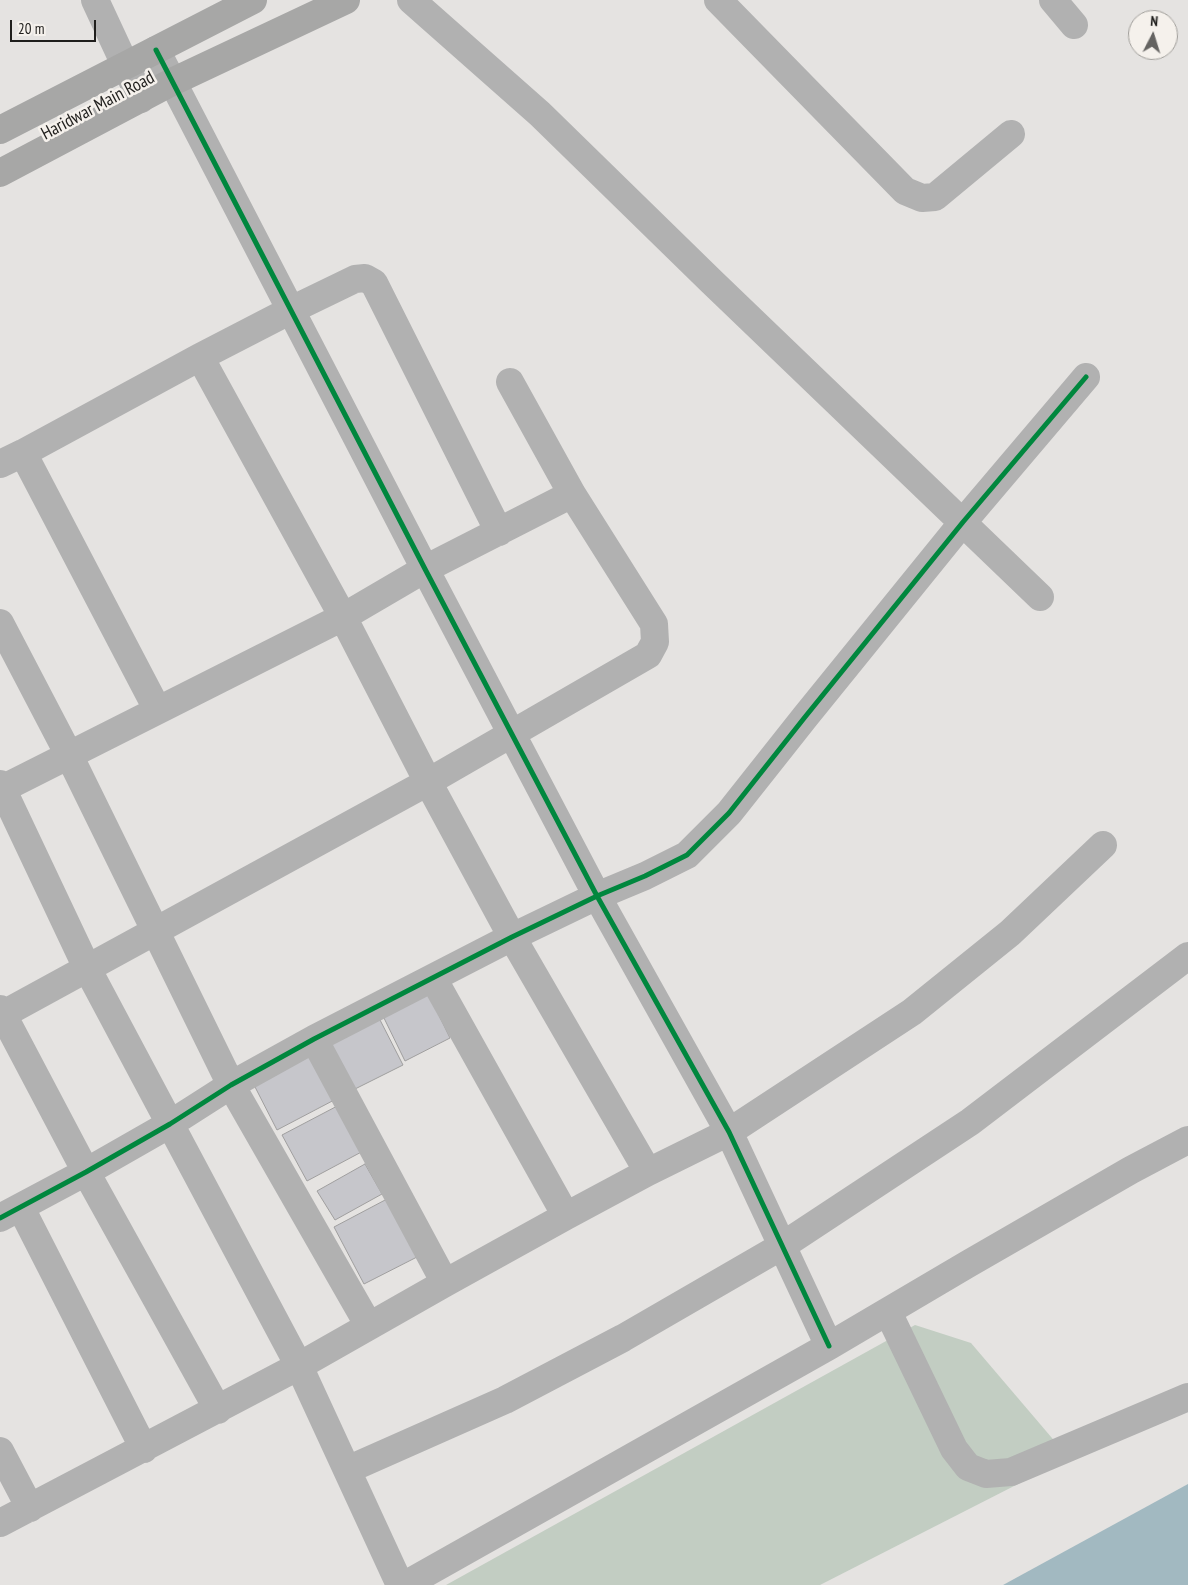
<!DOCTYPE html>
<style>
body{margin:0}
#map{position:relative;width:1188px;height:1585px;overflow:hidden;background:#e5e3e1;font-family:"PT Sans Narrow",sans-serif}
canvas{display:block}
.north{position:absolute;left:1128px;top:10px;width:50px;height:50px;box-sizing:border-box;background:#f5f1ec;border:1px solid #9f9d99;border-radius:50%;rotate:5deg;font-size:14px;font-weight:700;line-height:20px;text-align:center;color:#1f1e1c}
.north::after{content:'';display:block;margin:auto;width:18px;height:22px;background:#646361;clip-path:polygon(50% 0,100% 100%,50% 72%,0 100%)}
.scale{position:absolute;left:10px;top:20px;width:86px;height:22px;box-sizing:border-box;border:2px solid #1f1e1c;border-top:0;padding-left:6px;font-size:15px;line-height:18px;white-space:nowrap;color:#1f1e1c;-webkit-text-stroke:4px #f5f1ec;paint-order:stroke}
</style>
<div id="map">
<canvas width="1188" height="1585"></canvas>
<div class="north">N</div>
<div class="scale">20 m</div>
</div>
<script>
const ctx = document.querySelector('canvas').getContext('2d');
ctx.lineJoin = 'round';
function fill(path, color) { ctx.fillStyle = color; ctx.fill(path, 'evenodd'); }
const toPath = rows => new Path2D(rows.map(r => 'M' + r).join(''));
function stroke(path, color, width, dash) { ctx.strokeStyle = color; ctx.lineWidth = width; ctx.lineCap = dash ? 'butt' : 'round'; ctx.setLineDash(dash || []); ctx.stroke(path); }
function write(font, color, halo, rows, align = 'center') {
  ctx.font = font + ' "PT Sans Narrow",sans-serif'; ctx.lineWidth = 5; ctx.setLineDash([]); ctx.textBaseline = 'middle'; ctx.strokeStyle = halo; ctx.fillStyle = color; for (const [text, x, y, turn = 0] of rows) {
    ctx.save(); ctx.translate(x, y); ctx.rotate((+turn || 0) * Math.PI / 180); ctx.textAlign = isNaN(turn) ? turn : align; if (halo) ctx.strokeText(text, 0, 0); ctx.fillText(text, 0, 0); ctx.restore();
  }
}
fill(toPath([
 [915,1325,971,1343,1069,1458,820,1585,446,1585]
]), '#c2cdc2');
fill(toPath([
 [1188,1484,1188,1585,1003,1585]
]), '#a2b9c1');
const building = toPath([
 [428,993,450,1038,405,1061,383,1016,428,993],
 [378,1016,403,1065,349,1092,324,1043,378,1016],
 [313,1052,338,1098,277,1130,253,1083,313,1052],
 [343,1103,367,1149,307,1181,282,1135,343,1103],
 [365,1164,382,1194,335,1220,317,1191,365,1164],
 [387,1199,417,1257,364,1284,334,1227,387,1199]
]);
fill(building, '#c6c6cb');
stroke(building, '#9f9e9e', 1);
stroke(toPath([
 [95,0,141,99],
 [411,0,540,114,711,281,1040,597],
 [718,0,905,191,922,198,935,197,1011,134],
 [1053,0,1074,25],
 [156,50,425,569,597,896,729,1132,829,1346],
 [200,357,343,617,428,782,512,937,648,1172],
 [23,453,157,709],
 [0,464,23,453,200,357,291,310,355,279,365,278,374,283,499,532],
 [0,623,69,755,231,1085,369,1326],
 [0,784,87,968,299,1366,400,1585],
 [0,790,343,617,425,569,572,494],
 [433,978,566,1216],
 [0,1009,86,1172,218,1410],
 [0,1016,428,782,648,655,655,642,654,624,572,494,510,382],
 [314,1039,445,1283],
 [21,1208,144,1449],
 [0,1218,86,1172,170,1124,231,1085,314,1039,512,937,597,896,645,876,687,855,729,813,805,717,963,522,1086,377],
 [888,1312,954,1449,968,1467,986,1474,1011,1472,1188,1397],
 [0,1451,30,1508],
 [347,1470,505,1400,623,1338,782,1246,970,1122,1188,956],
 [0,1523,299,1366,445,1283,566,1216,648,1172,729,1132,912,1012,1010,933,1103,845],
 [405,1585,829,1346,968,1264,1131,1170,1188,1140]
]), '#b1b1b1', 28);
stroke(toPath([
 [0,130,253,0],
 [0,173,172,82,346,0]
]), '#a7a7a6', 28);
stroke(toPath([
 [156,50,425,569,597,896,729,1132,829,1346],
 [0,1218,86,1172,170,1124,231,1085,314,1039,512,937,597,896,645,876,687,855,729,813,805,717,963,522,1086,377]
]), '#00873e', 5);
write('18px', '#1f1e1c', '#f5f1ec', [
 ["Haridwar Main Road",98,106,-28]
]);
</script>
